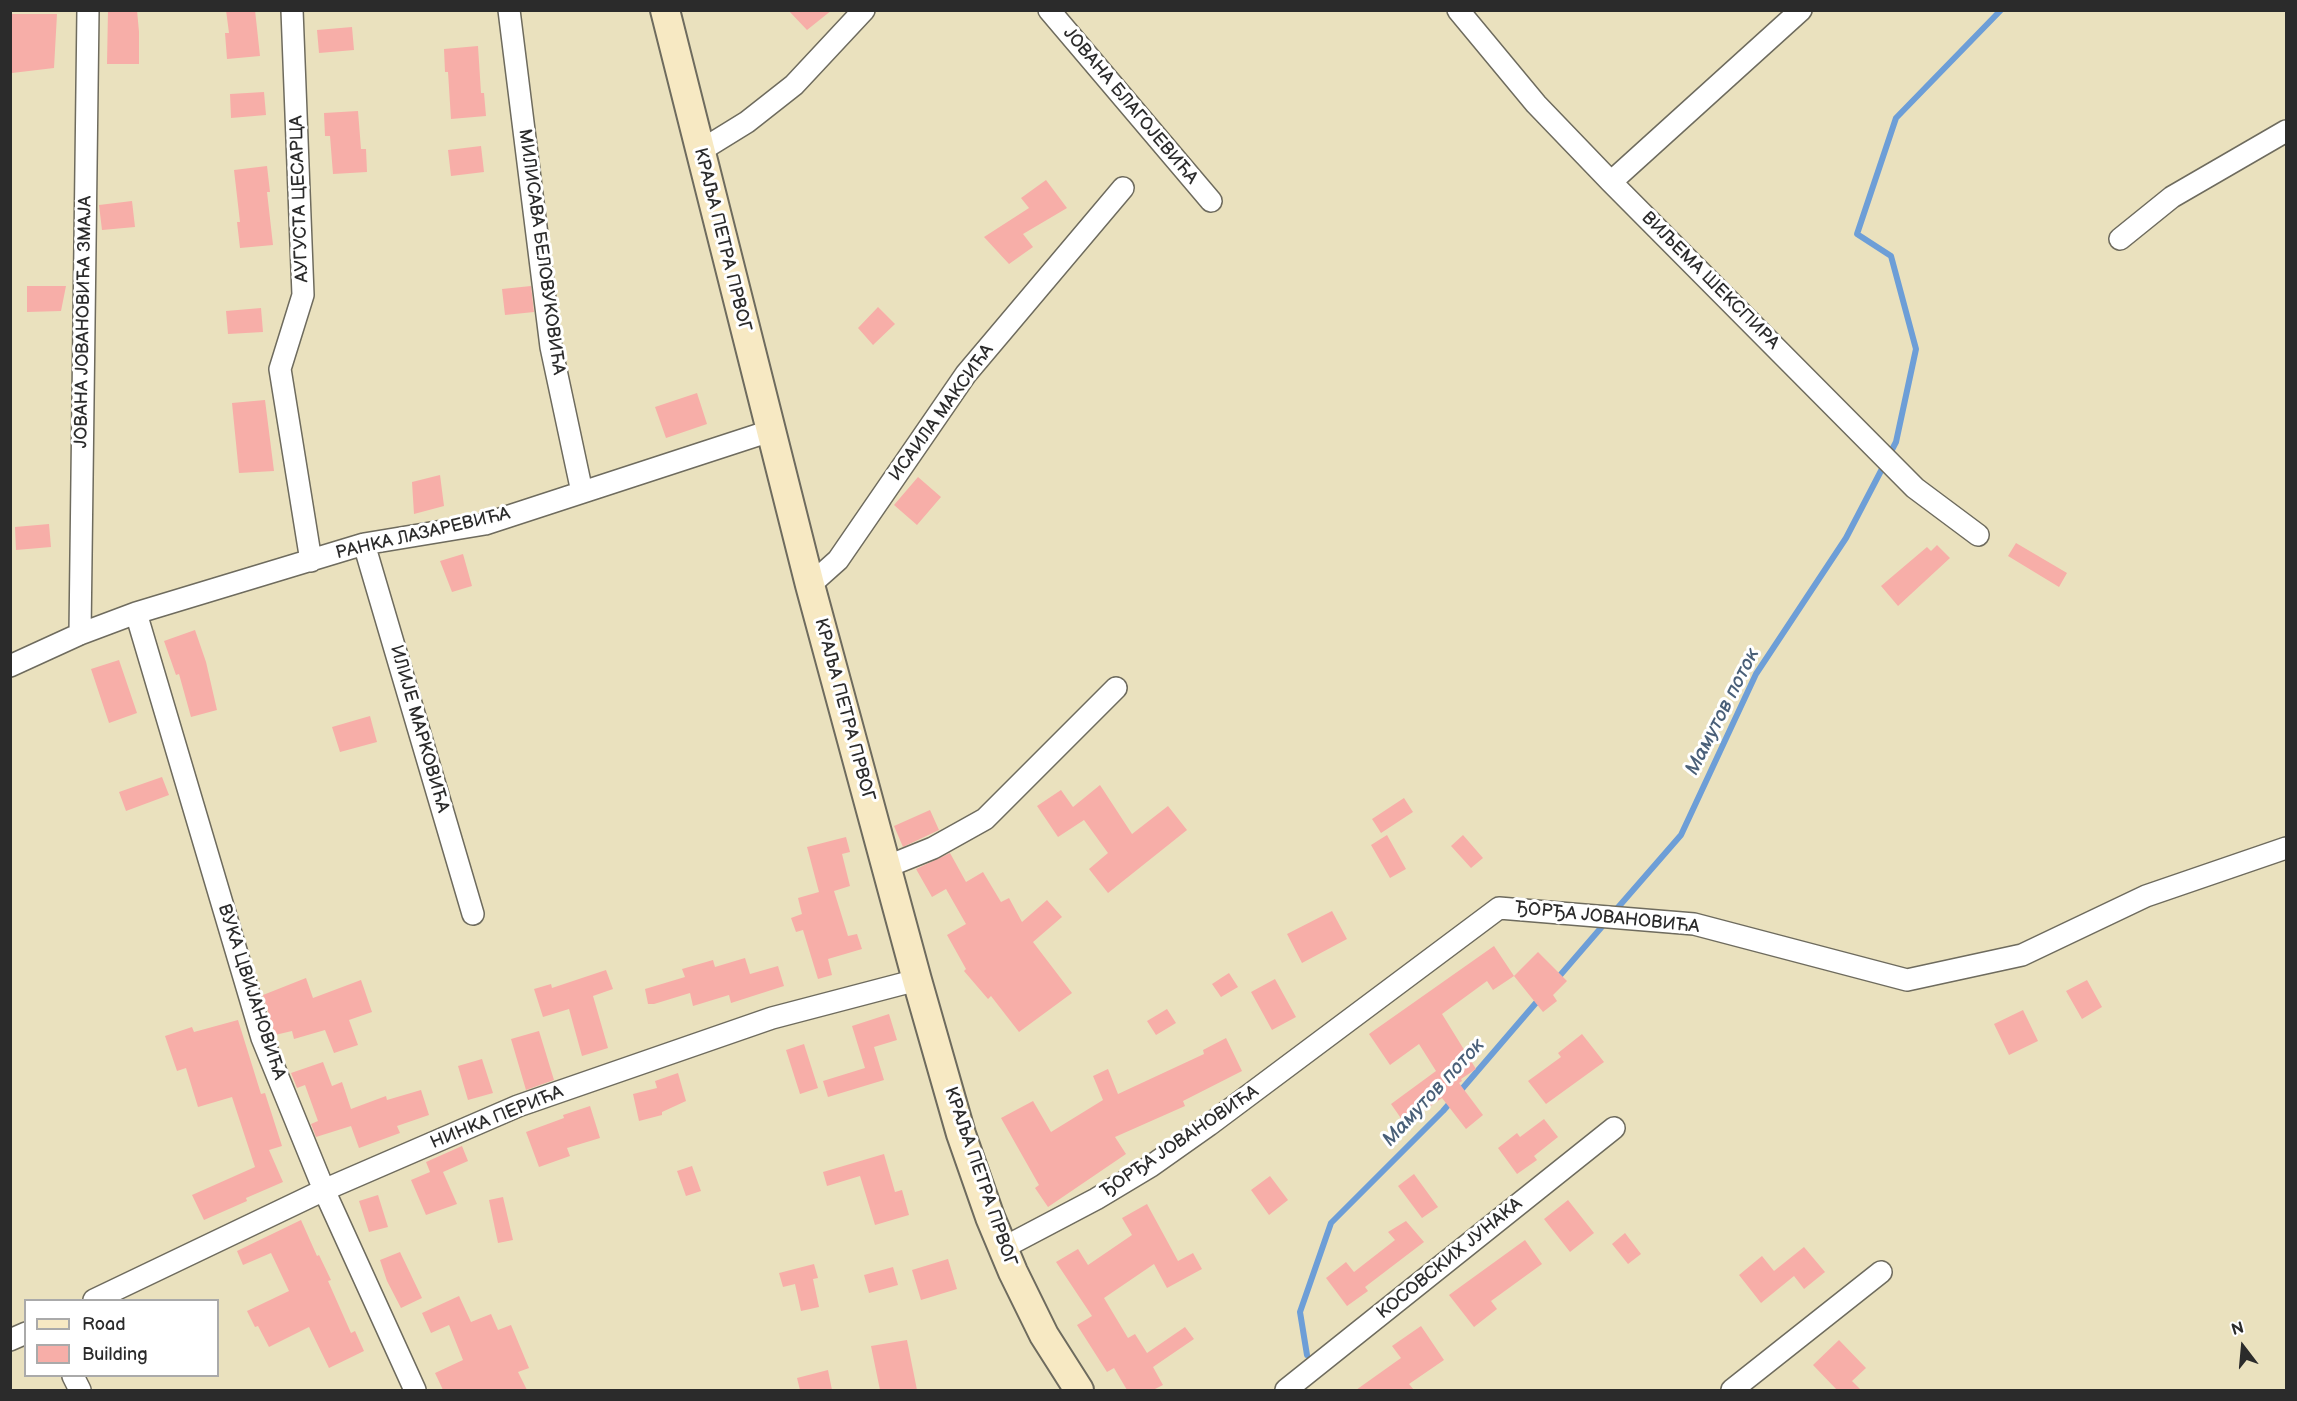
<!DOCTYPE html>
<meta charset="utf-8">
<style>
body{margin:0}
#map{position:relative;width:2297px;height:1401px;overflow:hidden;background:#eae1be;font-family:"Balsamiq Sans",sans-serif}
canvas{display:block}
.frame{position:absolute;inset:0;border:12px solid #2b2b2b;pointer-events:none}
.legend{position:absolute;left:24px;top:1299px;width:195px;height:78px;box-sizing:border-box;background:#fff;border:2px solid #aaa;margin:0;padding:8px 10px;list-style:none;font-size:18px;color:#2b2b2b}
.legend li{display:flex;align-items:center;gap:12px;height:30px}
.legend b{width:30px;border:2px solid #aaa}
.north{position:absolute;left:2213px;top:1317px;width:60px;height:60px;-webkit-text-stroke:4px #fff;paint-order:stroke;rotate:344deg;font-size:16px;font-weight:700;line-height:24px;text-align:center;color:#2b2b2b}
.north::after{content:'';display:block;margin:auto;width:21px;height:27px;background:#2b2b2b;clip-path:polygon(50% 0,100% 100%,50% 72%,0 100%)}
</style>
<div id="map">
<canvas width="2297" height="1401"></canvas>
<div class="frame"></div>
<ul class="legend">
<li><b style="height:8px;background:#f7e9c3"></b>Road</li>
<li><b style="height:16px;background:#f7aea8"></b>Building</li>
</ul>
<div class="north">N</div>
</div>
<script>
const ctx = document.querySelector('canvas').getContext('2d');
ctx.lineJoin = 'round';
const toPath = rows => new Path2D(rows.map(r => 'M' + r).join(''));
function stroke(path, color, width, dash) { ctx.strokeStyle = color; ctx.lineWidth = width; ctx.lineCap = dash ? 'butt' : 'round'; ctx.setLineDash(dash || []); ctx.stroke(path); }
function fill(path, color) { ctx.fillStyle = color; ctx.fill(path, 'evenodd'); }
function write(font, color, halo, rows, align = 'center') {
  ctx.font = font + ' "Balsamiq Sans",sans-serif'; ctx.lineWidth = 6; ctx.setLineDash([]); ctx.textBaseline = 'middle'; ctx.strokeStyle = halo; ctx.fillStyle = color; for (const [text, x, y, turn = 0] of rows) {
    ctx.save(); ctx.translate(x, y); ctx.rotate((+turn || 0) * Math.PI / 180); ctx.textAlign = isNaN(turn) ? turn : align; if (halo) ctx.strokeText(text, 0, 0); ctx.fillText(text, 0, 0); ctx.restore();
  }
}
stroke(toPath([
 [1614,912,1681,835,1756,674,1846,538,1896,442,1916,349,1891,256,1857,234,1896,118,2001,10],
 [1556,980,1606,922],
 [1307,1355,1300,1312,1331,1223,1443,1111,1541,997]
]), '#6d9ed7', 6);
fill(toPath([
 [108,10,137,10,139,32,139,64,107,64],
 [226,10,255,10,260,56,227,59,225,33,229,33],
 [788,10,832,10,807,30],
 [10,14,57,14,54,68,12,73],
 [352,27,354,50,319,53,317,30],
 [478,46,481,93,484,93,486,116,451,119,448,72,445,72,444,49],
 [264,92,266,115,231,118,230,94],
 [358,111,361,149,366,149,367,172,333,174,330,136,325,136,324,113],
 [481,146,484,172,451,176,448,150],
 [267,166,270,192,267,192,273,245,240,248,237,222,240,222,234,170],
 [1046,180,1067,208,1023,234,1033,247,1009,264,984,237,1029,208,1021,198],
 [132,201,135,227,102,230,99,205],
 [27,286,66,286,61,311,27,312],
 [531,286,534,312,505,315,502,289],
 [878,307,895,324,873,345,858,328],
 [261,308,263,332,228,334,226,311],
 [697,393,707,424,666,438,655,407],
 [265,400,274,471,239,473,232,403],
 [440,475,444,506,414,514,412,482],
 [918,477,941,497,917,525,894,505],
 [49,524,51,547,16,550,15,527],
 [2016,543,2067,573,2059,587,2008,556],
 [1937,545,1950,558,1898,606,1881,586,1927,547,1931,551],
 [463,554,472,586,452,592,440,561],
 [195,630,206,662,217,710,191,717,179,674,176,675,164,641],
 [119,660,137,713,109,723,91,669],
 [370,716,377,742,340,752,332,727],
 [162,777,169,795,126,811,119,792],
 [1100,785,1132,834,1168,806,1187,830,1108,893,1089,869,1108,853,1084,820,1058,837,1037,806,1061,790,1073,807],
 [1404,798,1413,812,1381,833,1372,819],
 [930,810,939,830,903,847,894,826],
 [1387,835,1406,869,1390,878,1371,845],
 [1463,835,1483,858,1471,868,1451,846],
 [846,837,850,852,842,854,850,886,834,891,848,936,857,934,862,949,828,959,832,975,818,979,803,930,796,932,791,918,802,914,798,898,819,892,807,847],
 [950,853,966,882,983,872,1001,902,1009,898,1022,922,1047,900,1062,917,1033,942,1072,993,1019,1032,991,996,988,999,964,971,966,969,947,935,966,924,946,889,932,897,916,869],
 [1332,911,1347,939,1302,963,1287,934],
 [1494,946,1514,976,1493,990,1487,981,1442,1014,1476,1069,1461,1079,1462,1081,1459,1083,1483,1115,1466,1129,1442,1098,1405,1124,1391,1104,1436,1071,1419,1044,1390,1065,1369,1034],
 [1538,952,1567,981,1553,995,1557,1001,1543,1012,1514,976],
 [745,958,750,974,778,966,784,986,731,1003,729,995,693,1006,690,993,654,1004,648,1004,645,989,685,977,682,969,713,960,715,967],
 [606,970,613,989,593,996,608,1048,582,1056,569,1009,543,1017,534,989,551,984,552,988],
 [1229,973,1238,987,1221,997,1212,984],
 [306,978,313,998,361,980,372,1012,349,1020,358,1045,334,1053,325,1030,294,1039,292,1031,275,1035,263,995],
 [1275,979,1296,1017,1272,1030,1251,992],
 [2087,980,2102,1007,2082,1019,2066,991],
 [1167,1009,1176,1023,1156,1035,1147,1021],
 [2023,1010,2038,1041,2009,1055,1994,1024],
 [889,1014,897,1040,874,1047,884,1080,828,1097,823,1081,865,1068,852,1026],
 [238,1020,261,1094,265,1093,282,1146,269,1150,283,1182,246,1198,247,1201,204,1220,192,1195,255,1167,232,1097,198,1107,186,1068,177,1071,165,1036,192,1027,194,1032],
 [539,1031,554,1080,526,1090,511,1039],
 [1582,1034,1604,1062,1546,1104,1528,1081,1561,1057,1558,1053],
 [1226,1038,1242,1071,1183,1101,1185,1106,1115,1137,1126,1154,1048,1207,1035,1188,1039,1185,1001,1118,1033,1101,1051,1132,1103,1100,1093,1076,1108,1069,1118,1094,1204,1054,1203,1050],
 [804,1044,818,1088,800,1094,786,1050],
 [482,1059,493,1093,468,1100,458,1066],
 [323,1062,332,1086,342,1082,351,1109,386,1096,387,1100,421,1090,429,1115,397,1126,400,1133,359,1148,351,1126,316,1137,311,1124,318,1121,305,1085,297,1088,291,1073],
 [678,1073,686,1101,662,1112,662,1115,639,1121,633,1094,657,1088,655,1081],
 [590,1106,600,1138,567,1148,570,1156,539,1167,526,1132,564,1118,563,1115],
 [1544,1119,1558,1137,1534,1156,1537,1160,1517,1174,1498,1148,1517,1133,1520,1137],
 [462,1146,468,1161,443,1172,457,1204,426,1215,411,1180,430,1172,426,1162],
 [884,1154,895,1192,902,1190,909,1215,875,1225,860,1176,827,1186,823,1172],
 [692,1166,701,1191,686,1196,677,1171],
 [1414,1174,1438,1207,1422,1218,1398,1186],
 [1270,1176,1288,1200,1269,1215,1251,1190],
 [378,1195,388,1227,369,1232,359,1201],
 [503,1197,513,1240,498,1243,489,1200],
 [1568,1200,1594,1233,1570,1252,1544,1219],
 [1147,1204,1178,1261,1193,1253,1202,1269,1167,1288,1154,1264,1104,1298,1128,1338,1135,1334,1147,1353,1185,1327,1194,1339,1153,1367,1163,1385,1153,1390,1127,1390,1114,1368,1107,1372,1077,1325,1092,1316,1056,1262,1078,1249,1088,1265,1132,1235,1122,1218],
 [301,1220,317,1256,319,1255,331,1280,328,1281,351,1333,355,1331,364,1351,329,1368,309,1327,269,1347,258,1326,255,1327,247,1311,289,1291,271,1253,243,1265,237,1251],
 [1406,1221,1424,1242,1365,1287,1368,1291,1347,1306,1326,1278,1346,1262,1354,1272,1395,1240,1388,1232],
 [1625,1233,1641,1254,1628,1264,1612,1244],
 [1525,1240,1542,1264,1491,1301,1497,1309,1474,1327,1449,1295],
 [1804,1247,1825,1272,1804,1289,1794,1276,1761,1303,1739,1275,1762,1256,1774,1271],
 [400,1252,422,1298,401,1308,387,1281,380,1260],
 [948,1259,957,1289,921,1300,912,1270],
 [814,1264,818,1278,813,1279,819,1307,801,1311,795,1284,783,1287,779,1273],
 [893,1267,898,1285,869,1293,864,1275],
 [459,1296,471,1322,491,1314,498,1330,511,1325,529,1368,518,1372,527,1390,443,1390,435,1373,463,1360,449,1325,431,1333,422,1313],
 [1421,1326,1444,1360,1409,1384,1414,1390,1356,1390,1401,1358,1392,1346],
 [907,1340,917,1390,880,1390,871,1346],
 [1839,1340,1866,1368,1852,1381,1861,1390,1837,1390,1813,1365],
 [828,1370,832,1390,800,1390,797,1378]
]), '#f7aea8');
const street = toPath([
 [292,10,303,295,280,369,311,561],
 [509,10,551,347,582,492],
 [1049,10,1211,201],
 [1458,10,1536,104,1611,182,1915,488,1978,535],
 [700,151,747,122,794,85,864,10],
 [1611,182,1801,10],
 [2120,239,2172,197,2286,131],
 [364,544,473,914],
 [810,585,838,560,966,374,1123,188],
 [136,613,262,1038,324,1190,415,1390],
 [80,634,88,10],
 [10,666,80,634,136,613,364,544,485,524,770,431],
 [886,867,933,848,985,819,1116,688],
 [1003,1248,1096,1199,1151,1166,1209,1125,1499,908,1694,924,1907,980,2022,955,2146,896,2286,848],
 [94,1300,324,1190,518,1106,772,1018,917,980],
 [10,1340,26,1333],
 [73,1376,80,1390],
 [1286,1390,1614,1128],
 [1732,1390,1881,1272]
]);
const secondary = toPath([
 [665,10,810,585,917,980,961,1134,990,1217,1013,1272,1044,1335,1079,1390]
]);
stroke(street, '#6e6b5e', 24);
stroke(secondary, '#6e6b5e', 32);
stroke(street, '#fff', 21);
stroke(secondary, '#f7e9c3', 28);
write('18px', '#2b2b2b', '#fff', [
 ["ЈОВАНА БЛАГОЈЕВИЋА",1130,106,50],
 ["АУГУСТА ЦЕСАРЦА",300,199,-92],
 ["КРАЉА ПЕТРА ПРВОГ",722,240,76],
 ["МИЛИСАВА БЕЛОВУКОВИЋА",541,252,82],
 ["ВИЉЕМА ШЕКСПИРА",1710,281,45],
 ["ЈОВАНА ЈОВАНОВИЋА ЗМАЈА",84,322,-89],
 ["ИСАИЛА МАКСИЋА",942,413,-54],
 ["РАНКА ЛАЗАРЕВИЋА",423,534,-13],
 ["КРАЉА ПЕТРА ПРВОГ",844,710,75],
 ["ИЛИЈЕ МАРКОВИЋА",419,729,74],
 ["ЂОРЂА ЈОВАНОВИЋА",1607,918,6],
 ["ВУКА ЦВИЈАНОВИЋА",251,992,72],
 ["НИНКА ПЕРИЋА",497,1118,-22],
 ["ЂОРЂА ЈОВАНОВИЋА",1180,1142,-34],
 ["КРАЉА ПЕТРА ПРВОГ",980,1177,71],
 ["КОСОВСКИХ ЈУНАКА",1450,1259,-39]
]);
write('italic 20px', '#495f78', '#fff', [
 ["Мамутов поток",1723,712,-63],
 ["Мамутов поток",1434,1093,-47]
]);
</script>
